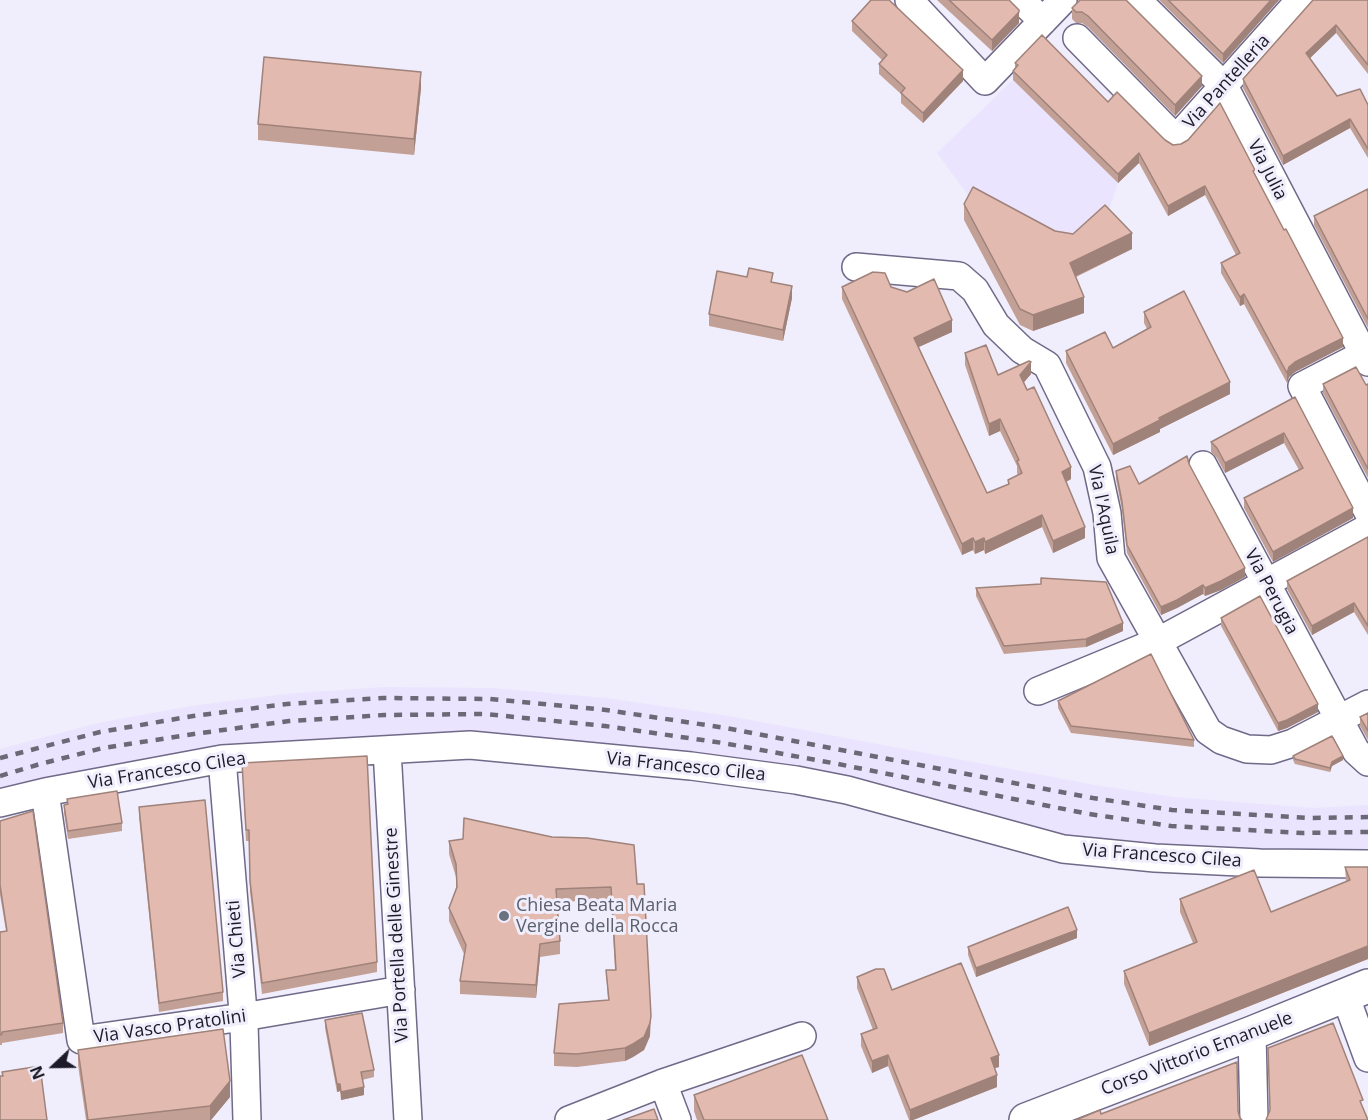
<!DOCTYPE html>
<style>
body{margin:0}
#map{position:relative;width:1368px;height:1120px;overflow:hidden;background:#f0edfc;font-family:"Open Sans",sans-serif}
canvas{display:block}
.north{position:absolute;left:24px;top:1036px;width:60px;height:60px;-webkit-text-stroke:4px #f0edfc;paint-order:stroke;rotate:248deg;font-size:16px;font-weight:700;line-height:24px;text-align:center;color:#1e1b28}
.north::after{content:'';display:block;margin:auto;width:21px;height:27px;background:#1e1b28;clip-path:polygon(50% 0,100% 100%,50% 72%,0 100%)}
</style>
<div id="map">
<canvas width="1368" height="1120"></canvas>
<div class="north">N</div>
</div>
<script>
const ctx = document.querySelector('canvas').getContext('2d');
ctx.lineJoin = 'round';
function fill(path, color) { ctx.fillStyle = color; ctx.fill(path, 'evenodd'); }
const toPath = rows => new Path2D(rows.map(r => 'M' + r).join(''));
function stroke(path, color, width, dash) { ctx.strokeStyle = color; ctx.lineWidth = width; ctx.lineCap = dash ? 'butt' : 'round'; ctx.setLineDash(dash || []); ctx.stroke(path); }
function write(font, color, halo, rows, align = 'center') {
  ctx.font = font + ' "Open Sans",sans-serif'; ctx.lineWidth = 6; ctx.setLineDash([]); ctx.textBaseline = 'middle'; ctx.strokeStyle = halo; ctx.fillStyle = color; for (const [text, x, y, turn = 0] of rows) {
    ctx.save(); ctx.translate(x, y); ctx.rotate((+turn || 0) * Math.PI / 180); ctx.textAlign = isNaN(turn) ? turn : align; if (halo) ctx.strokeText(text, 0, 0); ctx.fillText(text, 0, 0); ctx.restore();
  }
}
fill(toPath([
 [1013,80,1118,183,1105,221,1073,250,973,202,937,153],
 [384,687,491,688,606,698,729,716,1095,785,1173,797,1313,808,1368,805,1368,852,1302,853,1153,846,1069,838,482,737,0,800,0,749,98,723,191,706,285,694]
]), '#eae4fe');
const minor = toPath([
 [909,0,985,81,1063,0],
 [1021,0,1043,21],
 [1137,0,1224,86,1368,362],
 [1077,38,1176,139,1300,0],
 [856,267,959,276,975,290,996,325,1022,350,1047,365,1097,467,1107,513,1111,558,1208,731,1221,740,1247,749,1271,750,1293,743,1368,704],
 [1364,354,1302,386,1368,512],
 [1203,465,1356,751,1368,762],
 [1038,691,1159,641,1368,528],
 [387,750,408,1120],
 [222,759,244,1024,247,1120],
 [45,792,81,1040,243,1017,401,990],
 [0,803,45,792,222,759,470,745,691,766,796,780,847,790,1063,849,1155,858,1260,863,1368,864],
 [1345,995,1368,1058],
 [1252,1033,1254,1120],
 [663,1083,677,1120],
 [569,1120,663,1083,802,1036]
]);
const major = toPath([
 [1026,1120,1252,1033,1368,986]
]);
stroke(minor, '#706988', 30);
stroke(major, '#706988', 36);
stroke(minor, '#fff', 27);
stroke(major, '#fff', 33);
stroke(toPath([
 [0,758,100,732,193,716,287,704,384,698,490,699,606,710,726,728,1093,798,1172,810,1311,818,1368,817],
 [0,776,40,764,103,748,194,734,289,721,384,715,485,714,605,726,723,743,838,764,1089,814,1171,826,1303,833,1368,832]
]), '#6c6977', 4.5, [8, 8]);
fill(toPath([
 [937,0,1009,0,1019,23,992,51],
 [1080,0,1202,86,1175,116,1088,27,1082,23,1076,23,1072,19,1072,8],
 [1159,0,1279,0,1223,63],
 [1368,0,1368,74,1336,33,1310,58,1337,96,1368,105,1368,158,1350,128,1283,165,1243,88,1243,79],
 [852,21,963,81,923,123,901,103,901,94,879,74,879,64,882,60,852,31],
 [1015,63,1108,102,1165,140,1173,145,1255,174,1343,347,1295,372,1289,377,1287,383,1244,304,1240,306,1221,273,1221,263,1236,255,1205,195,1168,216,1139,163,1118,183,1013,80,1013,71,1015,68],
 [421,88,414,155,258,140,258,124],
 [1368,189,1368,328,1314,225,1314,216],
 [964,204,1055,231,1132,249,1076,277,1084,313,1033,331,1020,325,964,220],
 [773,282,792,298,783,341,709,326,709,314],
 [842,287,891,287,952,332,919,347,987,493,1008,485,1008,480,1018,475,1017,473,1017,466,1000,431,989,436,965,365,965,353,998,375,1031,374,1024,382,1071,479,1066,482,1085,538,1053,553,1042,527,985,554,984,550,975,554,973,550,962,555,842,299],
 [1144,312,1230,394,1160,429,1160,432,1113,455,1066,363,1066,351,1113,348,1147,329,1144,323],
 [1323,384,1366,385,1368,384,1368,478,1323,393],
 [1295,397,1353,518,1273,562,1244,508,1244,498,1299,470,1284,443,1225,473,1217,458,1211,452,1211,442],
 [1189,464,1245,577,1221,590,1205,596,1203,594,1177,608,1161,615,1127,553,1122,510,1116,479,1116,471,1139,484],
 [1368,537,1368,635,1354,612,1312,635,1287,589,1287,581],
 [976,588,1123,631,1086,647,1004,654,976,596],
 [1221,618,1318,712,1287,728,1278,731,1221,626],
 [1058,701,1194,740,1194,747,1071,733,1058,708],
 [1368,713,1368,740,1360,726,1360,717],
 [1293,756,1343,760,1332,766,1330,772,1295,764,1293,760],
 [242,763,377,962,377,972,262,994,250,892,249,841,246,841],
 [67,799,122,823,122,831,68,839,64,813,64,805,67,804],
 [139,807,223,992,223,1001,159,1012,139,817],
 [0,821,63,1023,63,1033,2,1043,2,1045,0,1045,0,932,6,931,0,895],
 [449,841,637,884,650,1036,644,1050,633,1057,625,1061,577,1067,554,1066,554,1053,608,1000,606,970,615,970,611,900,557,902,560,941,560,954,540,957,536,998,460,994,460,981,464,954,449,921,449,908,456,888,456,877,449,854],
 [1345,867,1368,867,1368,959,1149,1046,1124,984,1124,971,1193,943,1180,912,1180,899,1271,912,1346,882],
 [1077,938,976,977,968,955,968,947],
 [857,977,892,990,999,1067,995,1068,997,1087,913,1120,909,1120,888,1066,872,1073,861,1046,861,1034,873,1030,857,988],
 [325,1020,374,1070,374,1077,362,1080,364,1095,341,1100,340,1091,337,1092,325,1028],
 [78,1050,230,1097,211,1120,86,1120,78,1065],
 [694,1095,828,1120,697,1120,694,1111]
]), '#c3a096');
fill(toPath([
 [1271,0,1279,0,1223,63,1223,54],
 [1019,10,1019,23,992,51,992,40],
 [1336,25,1336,33,1306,62,1306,53],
 [963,70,963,81,923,123,923,113],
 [421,72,421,88,414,155,414,139],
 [1202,76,1202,86,1175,116,1175,105],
 [1350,119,1350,128,1283,165,1283,156],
 [1139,153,1139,163,1118,183,1118,174],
 [1205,186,1205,195,1168,216,1168,206],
 [1132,233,1132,249,1070,279,1070,263],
 [792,286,792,298,783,341,783,330],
 [1244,294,1244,304,1240,306,1240,297],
 [1084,297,1084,313,1033,331,1033,315],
 [952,320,952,332,914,349,914,338],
 [1343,338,1343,347,1295,372,1289,377,1287,383,1287,373,1289,367,1295,362],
 [1031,362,1031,374,1020,387,1020,375],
 [1230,382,1230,394,1160,429,1160,432,1113,455,1113,444,1159,418],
 [1000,419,1000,431,989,436,989,424],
 [1284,433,1284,443,1225,473,1225,463],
 [1071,467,1071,479,1062,484,1062,472],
 [1353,508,1353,518,1273,562,1273,552],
 [1042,515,1042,527,985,554,985,542],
 [1085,527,1085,538,1053,553,1053,541],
 [973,538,973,550,962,555,962,544],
 [984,538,984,550,975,554,975,542],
 [1245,568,1245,577,1221,590,1205,596,1205,588],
 [1203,585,1203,594,1177,608,1161,615,1161,607],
 [1354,603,1354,612,1312,635,1312,626],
 [1123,623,1123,631,1086,647,1086,639],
 [1318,704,1318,712,1287,728,1278,731,1278,723],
 [1343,756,1343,760,1332,766,1330,772,1330,768,1332,762],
 [1077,930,1077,938,976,977,976,968],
 [540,944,540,957,536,998,536,985],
 [1368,946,1368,959,1149,1046,1149,1033],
 [651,1016,650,1036,644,1050,633,1057,625,1061,625,1048],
 [888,1055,888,1066,872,1073,872,1061],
 [999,1055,999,1067,991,1069,991,1058],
 [997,1075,997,1087,913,1120,910,1120,910,1110],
 [230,1081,230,1097,211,1120,210,1120,210,1106],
 [337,1084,340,1084,340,1091,337,1092],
 [364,1087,364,1095,341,1100,341,1092]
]), '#9f827a');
const building = toPath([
 [871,0,889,0,963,70,923,113,901,93,905,88,879,64,887,55,852,21,871,0],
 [949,0,1009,0,1019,10,1019,12,992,40,949,0],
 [1080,0,1126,0,1202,76,1175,105,1088,16,1082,12,1076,12,1072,8,1080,0],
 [1168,0,1271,0,1223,54,1168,0],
 [1313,0,1368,0,1368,65,1336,25,1306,53,1337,96,1360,89,1368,105,1368,149,1350,119,1283,156,1243,79,1313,0],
 [1042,35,1108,102,1117,92,1165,140,1173,145,1181,144,1188,140,1220,103,1255,170,1253,171,1284,230,1286,229,1343,338,1295,362,1289,367,1287,373,1244,294,1240,297,1221,263,1240,253,1205,186,1168,206,1139,153,1118,174,1013,71,1018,65,1015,63,1042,35],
 [264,57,421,72,414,139,258,124,264,57],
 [973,187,1055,231,1073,234,1105,205,1132,233,1070,263,1084,297,1033,315,1020,309,964,204,973,187],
 [1368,189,1368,319,1314,216,1368,189],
 [749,268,773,273,771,282,792,286,783,330,709,314,717,271,747,277,749,268],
 [873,272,885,273,891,287,907,292,934,279,952,320,914,338,987,493,1009,484,1008,480,1022,473,1017,461,1019,460,1000,419,989,424,965,353,986,345,998,375,1029,361,1031,362,1020,375,1027,390,1034,387,1071,467,1062,472,1085,527,1053,541,1042,515,985,542,984,538,975,542,973,538,962,544,842,287,873,272],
 [1184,291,1230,382,1159,418,1160,420,1113,444,1066,351,1105,332,1113,348,1151,327,1144,312,1184,291],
 [1356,367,1366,385,1368,384,1368,469,1323,384,1356,367],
 [1295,397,1353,508,1273,552,1244,498,1303,468,1284,433,1225,463,1217,448,1211,442,1295,397],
 [1187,456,1189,464,1245,568,1221,581,1205,588,1203,585,1177,600,1161,607,1127,545,1122,502,1116,471,1130,466,1139,484,1187,456],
 [1368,537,1368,626,1354,603,1312,626,1287,581,1368,537],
 [1041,578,1106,582,1123,623,1086,639,1004,646,976,588,1041,584,1041,578],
 [1260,596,1318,704,1287,720,1278,723,1221,618,1260,596],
 [1151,654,1194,740,1071,726,1058,701,1151,654],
 [1368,713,1368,731,1360,717,1368,713],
 [1332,736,1343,756,1332,762,1330,768,1295,759,1293,756,1332,736],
 [367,756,377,962,262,983,250,881,249,830,246,830,242,763,367,756],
 [117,791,122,823,68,831,64,805,68,804,67,799,117,791],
 [205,800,223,992,159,1003,139,807,205,800],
 [33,811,63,1023,2,1032,2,1034,0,1035,0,932,7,931,0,885,0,821,33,811],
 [464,818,552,837,587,838,634,845,637,884,644,884,651,1016,650,1023,644,1037,633,1044,625,1048,577,1054,554,1053,559,1004,609,1000,606,970,616,970,611,887,556,889,560,941,540,944,536,985,460,981,466,945,449,908,457,887,456,864,449,841,463,839,464,818],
 [1345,867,1368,867,1368,946,1149,1033,1124,971,1197,942,1180,899,1254,870,1271,912,1350,880,1345,867],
 [1068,907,1077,930,976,968,968,947,1068,907],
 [961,963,999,1055,991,1058,997,1075,910,1110,888,1055,872,1061,861,1034,877,1028,857,977,876,969,884,969,892,990,961,963],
 [362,1013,374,1070,361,1072,364,1087,341,1092,340,1084,337,1084,325,1020,362,1013],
 [1333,1023,1363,1100,1360,1101,1368,1120,1266,1120,1270,1110,1268,1048,1333,1023],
 [223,1029,230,1081,210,1106,88,1120,78,1050,223,1029],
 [802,1055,828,1120,704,1120,694,1095,802,1055],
 [1237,1062,1238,1111,1240,1118,1242,1120,1076,1120,1100,1110,1101,1114,1237,1062],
 [40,1066,47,1120,0,1120,0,1076,3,1076,2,1072,40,1066],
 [654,1109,658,1120,623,1120,654,1109]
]);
fill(building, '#e3baaf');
stroke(building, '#9f827a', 1.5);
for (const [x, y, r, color] of [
 [504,916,6,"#6b7280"]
]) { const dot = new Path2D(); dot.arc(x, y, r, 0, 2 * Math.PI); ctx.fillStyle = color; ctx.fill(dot); stroke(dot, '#f0edfc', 2); }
write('18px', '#1e1b28', '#f0edfc', [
 ["Via Pantelleria",1227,82,-48],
 ["Via Julia",1267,170,63],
 ["Via l'Aquila",1103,510,78],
 ["Via Perugia",1271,592,62],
 ["Via Francesco Cilea",686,767,6],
 ["Via Francesco Cilea",167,771,-9],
 ["Via Francesco Cilea",1162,856,4],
 ["Via Portella delle Ginestre",397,935,-93],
 ["Via Chieti",237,939,-95],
 ["Via Vasco Pratolini",170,1027,-8],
 ["Corso Vittorio Emanuele",1197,1054,-21]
]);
write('18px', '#5b616d', '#f0edfc', [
 ["Chiesa Beata Maria",516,906],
 ["Vergine della Rocca",516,927]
], 'left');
</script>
